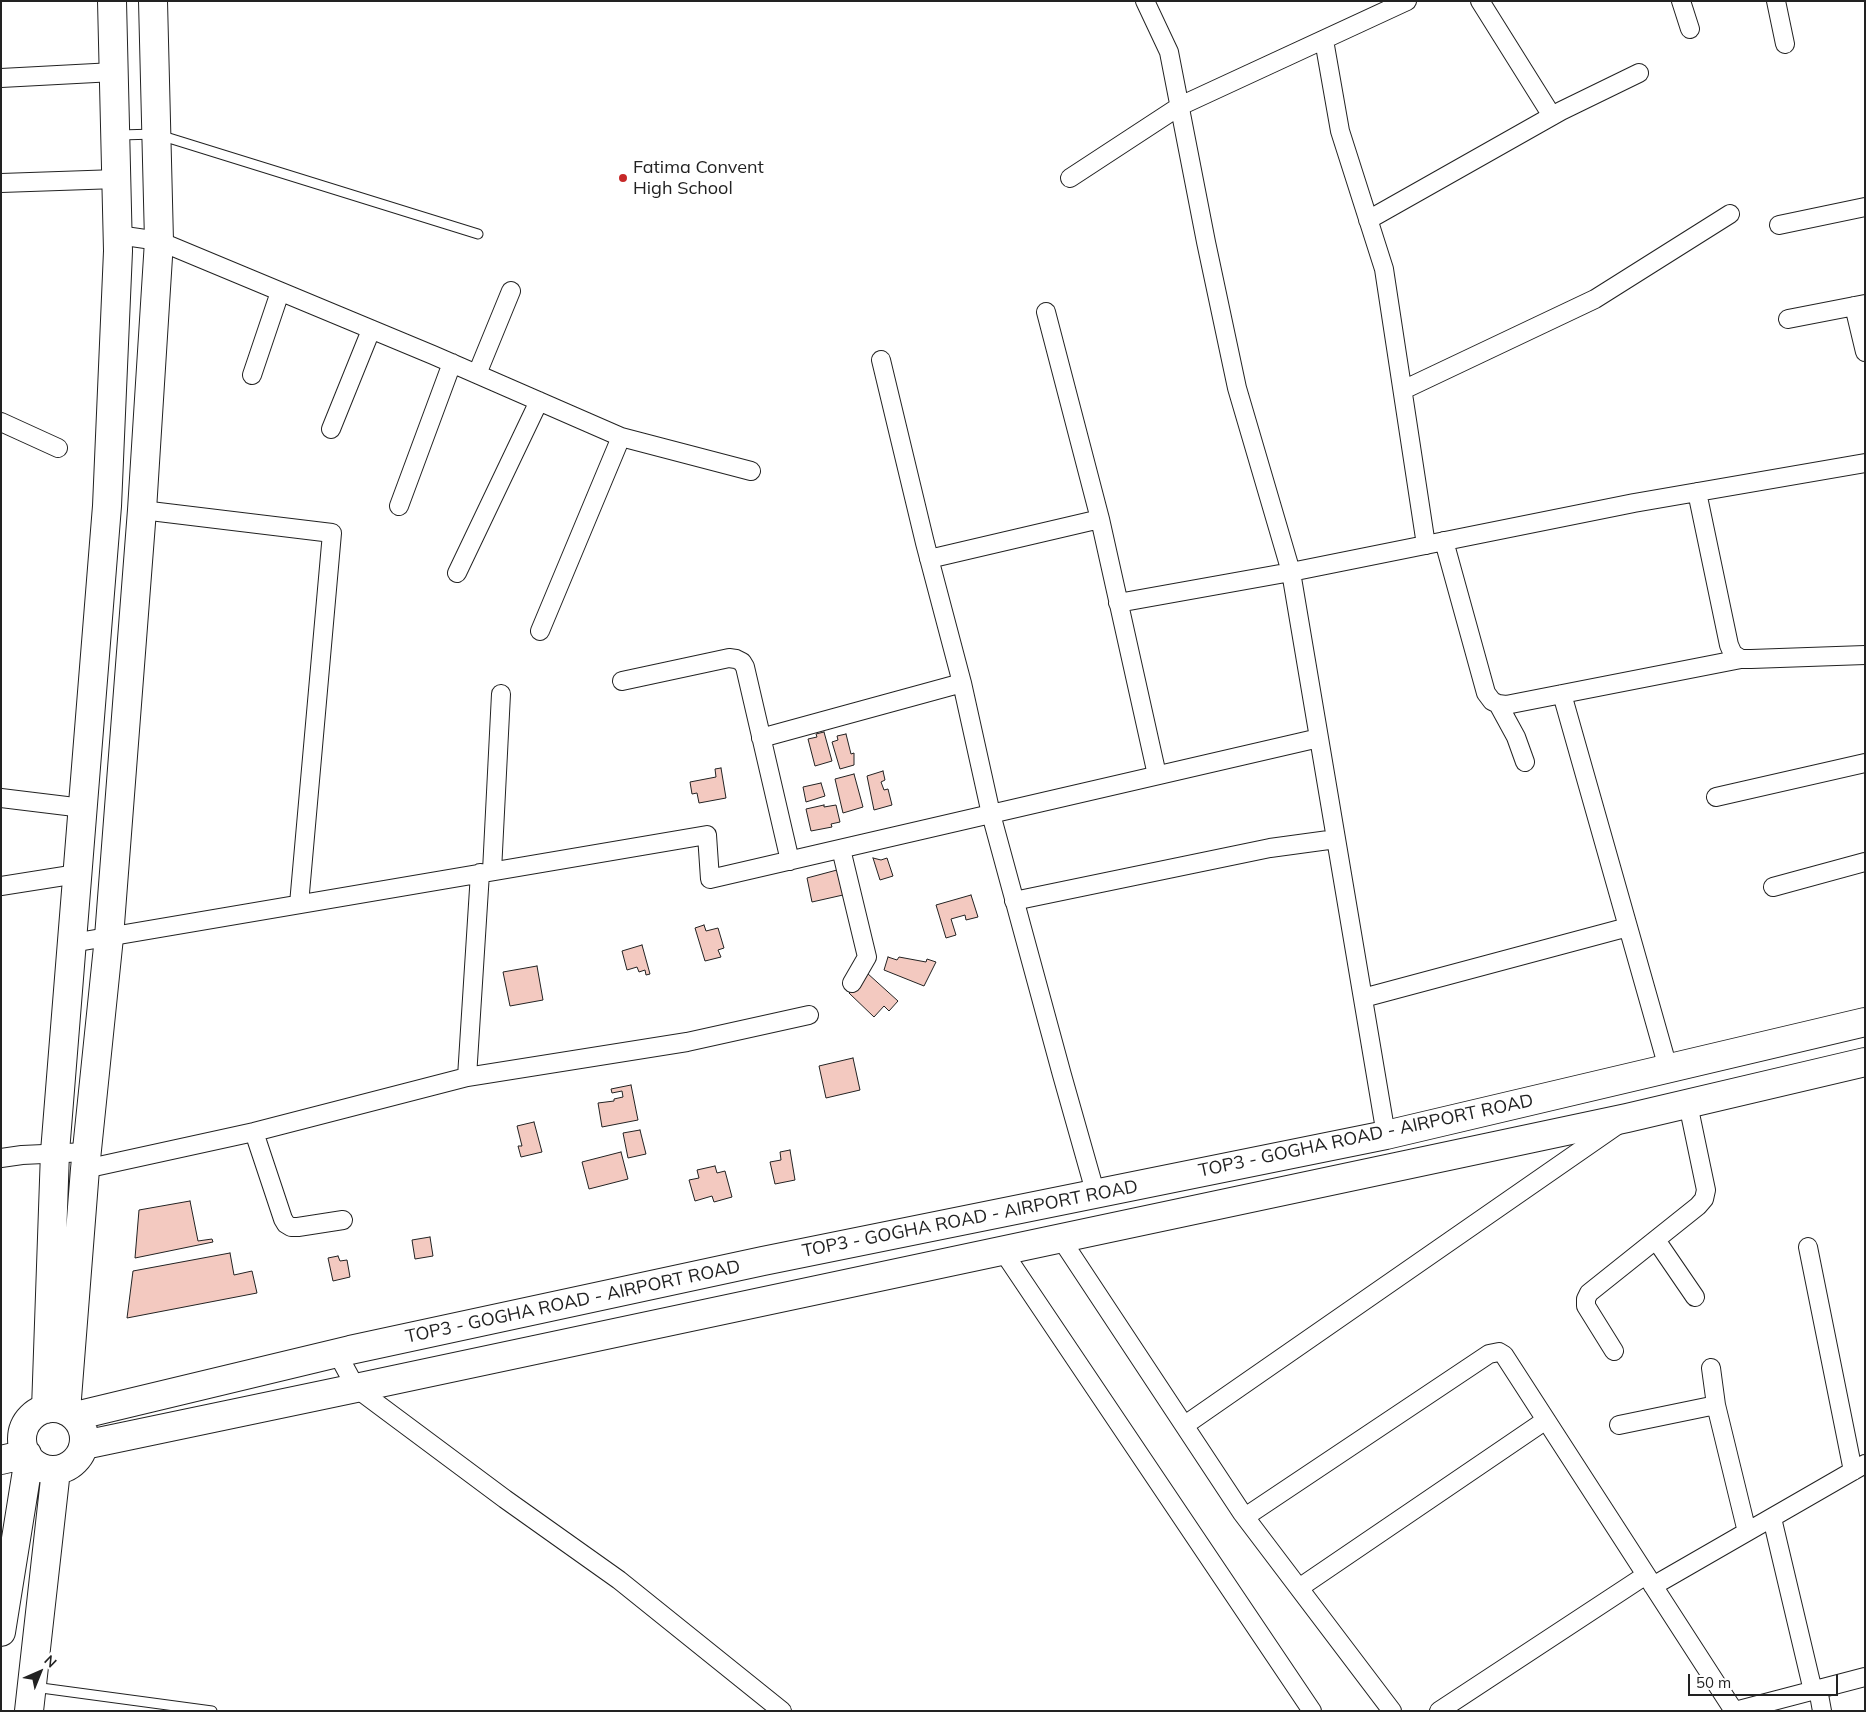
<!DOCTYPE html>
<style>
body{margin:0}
#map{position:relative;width:1866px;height:1712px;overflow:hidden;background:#fff;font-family:Mulish,sans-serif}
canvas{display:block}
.frame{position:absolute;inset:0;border:2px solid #222;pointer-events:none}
.north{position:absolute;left:15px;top:1647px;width:50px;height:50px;-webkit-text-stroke:4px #fff;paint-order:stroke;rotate:44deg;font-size:14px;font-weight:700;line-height:20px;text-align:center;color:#222}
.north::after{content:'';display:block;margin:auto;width:18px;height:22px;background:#222;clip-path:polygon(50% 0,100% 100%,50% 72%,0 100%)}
.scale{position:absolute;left:1688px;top:1674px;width:150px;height:22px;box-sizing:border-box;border:2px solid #222;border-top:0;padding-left:6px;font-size:15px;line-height:18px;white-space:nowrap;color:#222;-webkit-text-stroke:4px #fff;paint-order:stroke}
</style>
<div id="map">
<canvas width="1866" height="1712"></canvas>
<div class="frame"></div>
<div class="north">N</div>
<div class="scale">50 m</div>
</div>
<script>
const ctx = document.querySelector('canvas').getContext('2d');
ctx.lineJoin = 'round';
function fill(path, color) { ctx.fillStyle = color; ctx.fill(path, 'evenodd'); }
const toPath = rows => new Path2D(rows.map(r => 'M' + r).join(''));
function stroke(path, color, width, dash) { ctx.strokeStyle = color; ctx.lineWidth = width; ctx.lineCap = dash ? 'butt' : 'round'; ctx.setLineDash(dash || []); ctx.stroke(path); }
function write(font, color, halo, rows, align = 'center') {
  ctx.font = font + ' Mulish,sans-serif'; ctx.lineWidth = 4; ctx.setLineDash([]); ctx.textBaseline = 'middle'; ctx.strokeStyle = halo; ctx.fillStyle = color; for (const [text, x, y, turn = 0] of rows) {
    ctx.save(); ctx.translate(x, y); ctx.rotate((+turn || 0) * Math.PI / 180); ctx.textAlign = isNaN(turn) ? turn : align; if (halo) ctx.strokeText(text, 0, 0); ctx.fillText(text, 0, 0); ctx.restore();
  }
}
const building = toPath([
 [824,732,832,761,815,766,808,739,817,737,816,734,824,732],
 [846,734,851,754,854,753,854,765,840,769,832,742,838,740,837,736,846,734],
 [721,768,726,798,699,803,697,793,692,794,690,782,716,777,715,769,721,768],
 [883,771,885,780,881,782,884,790,888,789,892,805,874,810,867,776,883,771],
 [854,774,863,807,843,813,835,779,854,774],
 [821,783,825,796,806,802,803,787,821,783],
 [824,805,824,807,836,805,840,822,831,824,832,827,811,831,806,809,824,805],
 [873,858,881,860,887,858,893,876,880,880,873,858],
 [837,870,843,895,812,902,807,878,837,870],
 [971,895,978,917,966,920,965,915,951,919,956,935,946,938,936,905,971,895],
 [704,925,706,931,718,928,724,948,718,950,721,957,705,961,695,928,704,925],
 [642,945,650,974,646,975,645,970,639,972,637,967,627,970,622,951,642,945],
 [888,957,897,960,899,957,926,962,927,959,936,962,924,986,884,970,888,957],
 [537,966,543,1000,510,1006,503,972,537,966],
 [867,973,898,1001,889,1011,884,1006,874,1017,849,993,867,973],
 [853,1058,860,1090,826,1098,819,1066,853,1058],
 [631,1085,638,1120,602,1127,598,1103,614,1101,614,1099,623,1097,622,1091,612,1093,611,1089,631,1085],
 [534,1122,542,1152,521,1157,518,1146,522,1146,517,1126,534,1122],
 [640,1130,646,1154,628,1158,623,1133,640,1130],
 [790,1150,795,1180,775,1184,770,1162,781,1160,780,1152,790,1150],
 [621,1152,628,1179,589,1189,582,1162,621,1152],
 [715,1166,717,1173,725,1171,732,1197,714,1202,712,1196,695,1201,689,1180,699,1178,697,1170,715,1166],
 [190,1201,198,1241,212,1239,213,1242,135,1258,139,1210,190,1201],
 [430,1237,433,1256,415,1259,412,1240,430,1237],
 [230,1253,234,1275,252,1271,257,1293,127,1318,133,1271,230,1253],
 [338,1256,340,1261,347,1260,350,1277,333,1281,328,1258,338,1256]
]);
fill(building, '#f3c9c0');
stroke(building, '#222', 1);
const service = toPath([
 [119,135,156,134,478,234],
 [34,1687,212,1711]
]);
const minor = toPath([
 [1480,1,1552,116],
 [1681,1,1690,29],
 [1776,1,1785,44],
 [1324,40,1340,131,1384,269,1426,545],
 [1,78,114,72],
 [1070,178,1180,106,1407,1],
 [1,183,117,179],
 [1368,220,1561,111,1639,73],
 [1779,225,1865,207],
 [118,235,159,241,433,355,621,437,751,471],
 [1854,306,1865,352],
 [1046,312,1100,519,1157,775],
 [1788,319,1865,304],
 [881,360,925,543,962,683,991,814,1062,1075,1096,1195],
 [477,374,511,291],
 [252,375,280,292],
 [1403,390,1595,299,1730,214],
 [1,422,58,448],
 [331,429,371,330],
 [1697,492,1729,645,1733,654,1741,659,1751,659,1865,655],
 [399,506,452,363],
 [142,510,332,533,299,904],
 [1444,541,1486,693,1492,701,1498,704,1506,705,1741,659],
 [929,559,1100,519],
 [457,573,539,401],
 [1118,603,1291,572,1237,388,1206,242,1169,52,1145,1],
 [540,631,621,437],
 [622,681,729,658,736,659,742,662,745,667,790,861],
 [1562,694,1668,1068],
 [1498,704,1516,737,1525,762],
 [761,738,962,683],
 [1716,797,1865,763],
 [1,798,83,808],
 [841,849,867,957,852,983],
 [492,871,501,694],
 [1,886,77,874],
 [1773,887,1865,862],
 [1014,901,1270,848,1336,839],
 [72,943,707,835,710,879,1319,738],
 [1363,998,1628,927],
 [467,1077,480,873],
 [254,1132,283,1219,286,1224,291,1227,298,1227,343,1220],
 [1386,1135,1291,572,1634,503,1865,463],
 [1,1158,22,1155,87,1152],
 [85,1169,254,1132,467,1077,687,1042,809,1015],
 [1061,1239,1242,1513,1392,1711],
 [1656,1240,1695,1297],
 [1808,1247,1853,1471],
 [1002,1250,1312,1711],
 [1614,1351,1586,1306,1586,1299,1589,1293,1698,1206,1704,1199,1706,1190,1688,1104],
 [337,1353,356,1388,505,1499,619,1580,782,1711],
 [1711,1368,1716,1405,1747,1532],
 [1185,1425,1616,1126],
 [1619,1425,1716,1405],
 [1245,1517,1489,1354,1499,1352,1504,1355,1734,1711],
 [1772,1518,1813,1691],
 [1653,1586,1865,1464],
 [1299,1588,1546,1420],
 [1818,1689,1822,1711],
 [1439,1711,1646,1575],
 [1735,1711,1865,1677]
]);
const primary = toPath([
 '22 1439a31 31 0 1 1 62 0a31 31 0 1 1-62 0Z',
 [46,1409,55,1152,107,506,118,251,112,1],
 [66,1411,85,1169,109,937,142,510,159,241,153,1],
 [75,1416,350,1350,763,1261,1386,1135,1865,1022],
 [84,1445,356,1388,1627,1118,1865,1062],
 [1,1460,27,1454],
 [1,1632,29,1458],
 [29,1711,56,1470]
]);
stroke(service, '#222', 11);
stroke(minor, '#222', 20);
stroke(primary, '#222', 30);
stroke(service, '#fff', 9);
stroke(minor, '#fff', 18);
stroke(primary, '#fff', 28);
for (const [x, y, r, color] of [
 [623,178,5,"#c62828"]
]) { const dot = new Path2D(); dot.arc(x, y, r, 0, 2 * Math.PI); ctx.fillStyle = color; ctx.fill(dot); stroke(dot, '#fff', 2); }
write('18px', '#222', '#fff', [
 ["Fatima Convent",633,168],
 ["High School",633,189]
], 'left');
write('18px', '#222', '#fff', [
 ["TOP3 - GOGHA ROAD - AIRPORT ROAD",1366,1136,-12],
 ["TOP3 - GOGHA ROAD - AIRPORT ROAD",970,1219,-11],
 ["TOP3 - GOGHA ROAD - AIRPORT ROAD",573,1302,-12]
]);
</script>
